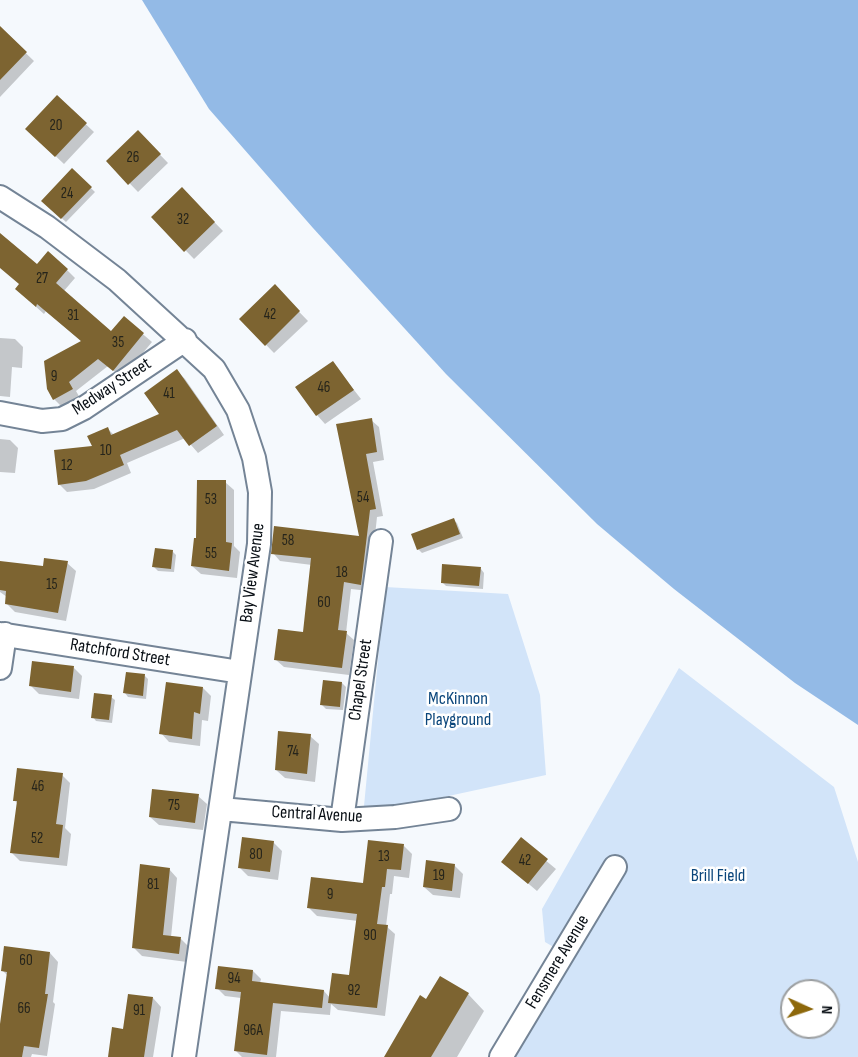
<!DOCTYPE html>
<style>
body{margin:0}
#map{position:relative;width:858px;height:1057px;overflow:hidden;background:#f5f9fd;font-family:"Sofia Sans Condensed",sans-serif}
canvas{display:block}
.north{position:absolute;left:780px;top:979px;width:60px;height:60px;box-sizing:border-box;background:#fff;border:2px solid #9c9fa1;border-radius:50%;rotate:93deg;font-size:16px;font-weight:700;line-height:24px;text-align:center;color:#080e14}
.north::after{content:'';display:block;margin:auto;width:21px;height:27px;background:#8d680b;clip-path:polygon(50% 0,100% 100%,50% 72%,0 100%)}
</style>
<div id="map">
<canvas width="858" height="1057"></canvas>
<div class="north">N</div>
</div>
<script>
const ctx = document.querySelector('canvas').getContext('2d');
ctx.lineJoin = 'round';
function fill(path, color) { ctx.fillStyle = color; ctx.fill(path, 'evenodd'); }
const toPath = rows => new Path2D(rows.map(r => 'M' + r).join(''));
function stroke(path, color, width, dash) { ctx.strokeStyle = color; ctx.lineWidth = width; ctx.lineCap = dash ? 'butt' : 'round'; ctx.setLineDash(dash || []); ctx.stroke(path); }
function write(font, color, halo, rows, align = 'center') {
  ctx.font = font + ' "Sofia Sans Condensed",sans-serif'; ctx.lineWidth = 5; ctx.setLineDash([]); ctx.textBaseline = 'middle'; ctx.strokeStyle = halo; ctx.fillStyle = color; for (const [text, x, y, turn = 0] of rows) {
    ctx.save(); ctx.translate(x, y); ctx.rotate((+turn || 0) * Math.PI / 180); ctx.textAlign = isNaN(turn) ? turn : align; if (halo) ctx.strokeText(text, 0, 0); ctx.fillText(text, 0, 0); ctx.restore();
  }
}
fill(toPath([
 [385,587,508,594,540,695,546,775,388,809,364,806],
 [679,668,834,787,858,862,858,1057,513,1057,569,956,545,942,542,909],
 [792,991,828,991,828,1027,792,1027]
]), '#d2e4f9');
fill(toPath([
 [142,0,858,0,858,725,795,683,674,589,597,524,446,374,313,228,209,109]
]), '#93bae6');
fill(toPath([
 [7,35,34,61,0,97,0,43],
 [57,97,94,132,64,164,27,129],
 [138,132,168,163,138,192,108,161],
 [72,170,95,192,66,222,43,201],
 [182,189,223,231,194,259,153,217],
 [0,235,37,266,67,270,75,278,63,292,112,333,124,318,152,342,122,378,108,366,76,391,80,398,62,407,54,399,82,342,46,311,44,314,25,297,21,285,0,267],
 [275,287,308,321,274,353,241,319],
 [0,338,15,339,23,347,22,368,12,367,10,397,0,396],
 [333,363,361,399,325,424,317,415],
 [177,371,185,379,224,435,198,453,185,438,127,463,131,473,94,489,67,492,59,484,94,447,108,429,114,435,161,415],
 [371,420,379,427,384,460,373,462,383,516,377,517,369,591,351,589,346,633,354,640,349,675,284,667,276,660,305,633,312,565,280,561,273,553,360,538,338,425],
 [0,439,10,440,18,448,15,473,0,472],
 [225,482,234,490,234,546,240,552,237,578,201,574,192,566],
 [453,520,457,523,463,538,422,553,418,549],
 [172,551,176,555,174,572,158,571,154,567],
 [0,563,44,568,67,563,76,571,66,621,15,612,6,603,7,597,0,592],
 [481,569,484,573,483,589,446,586,442,582],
 [74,668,82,676,79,699,39,694,31,686],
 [145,676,148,679,146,699,128,697,125,693],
 [342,683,346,687,343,710,326,709,322,705],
 [203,688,211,696,208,721,202,720,200,746,169,742,161,733],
 [111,697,115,700,112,723,96,721,93,717],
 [310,736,319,744,315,782,285,778,276,770],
 [62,775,70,783,65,828,71,834,67,866,20,861,11,852,18,804,14,800],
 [198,796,207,804,203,830,159,825,150,817],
 [521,840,556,869,537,891,503,862],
 [273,842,282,851,278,880,248,876,240,868],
 [404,846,412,854,409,878,394,876,392,894,390,894,386,926,395,934,385,1016,338,1010,331,1004,330,1015,281,1011,276,1057,242,1057,236,1051,241,998,225,996,217,988,253,971,261,979,260,983,324,991,330,998,351,977,358,921,317,916,309,908,364,885],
 [454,865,463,874,460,898,433,895,424,887],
 [169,869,177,878,171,937,181,939,189,947,187,962,142,956,134,948],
 [50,953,58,962,53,1002,55,1004,47,1056,32,1054,31,1057,0,1057,0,1035,8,976,2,970],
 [468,994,484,1011,457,1057,386,1057,427,1001],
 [153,998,161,1007,153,1057,110,1057,125,1031]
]), '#0003');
fill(toPath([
 [0,26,27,52,0,80],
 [57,95,87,123,55,157,25,129],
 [138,130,161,154,128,185,106,161],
 [72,168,92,187,61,219,41,201],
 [182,187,215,222,184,252,151,217],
 [0,233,37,264,48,251,68,269,56,283,111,331,124,316,144,333,113,371,98,359,69,382,73,389,53,400,47,389,44,361,81,341,37,304,36,307,15,289,19,284,0,268],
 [275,284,300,311,265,346,239,319],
 [333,361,354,390,316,416,295,387],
 [177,369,217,426,189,446,177,430,120,455,124,465,86,481,58,485,54,450,92,446,87,436,108,427,111,435,159,414,144,393],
 [372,418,377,452,366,454,376,509,370,510,361,585,344,582,338,630,347,631,342,668,274,660,278,629,303,632,311,558,271,554,274,526,359,536,336,424],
 [197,480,226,480,226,542,232,543,229,571,191,566,194,538,196,538],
 [454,518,460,534,417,550,411,534],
 [155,548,173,550,171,569,152,567],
 [44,558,68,561,58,613,5,604,6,591,0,590,0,561,43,566],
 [442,564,481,567,479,586,441,583],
 [32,661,74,666,71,692,29,686],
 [126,672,145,674,143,696,123,693],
 [323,680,342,682,340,707,320,705],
 [166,682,203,687,200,714,194,712,192,739,159,734],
 [94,693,112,695,109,720,91,718],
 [278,731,311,734,307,774,275,770],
 [17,768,63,773,56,824,63,825,59,858,10,853,17,801,13,801],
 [152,789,199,794,195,823,149,817],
 [242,837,274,841,270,872,238,868],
 [521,837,548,859,528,884,501,862],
 [368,840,404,844,401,870,387,869,385,887,382,887,377,924,388,925,377,1008,328,1003,332,973,349,975,357,914,307,908,311,877,363,883],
 [426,860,455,864,452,891,423,887],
 [140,864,170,868,163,935,181,937,179,954,132,948],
 [4,946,50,952,45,994,48,994,39,1048,24,1046,22,1057,0,1057,0,1024,7,972,1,971],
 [218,966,253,970,252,981,324,990,322,1008,273,1003,267,1055,234,1051,241,992,215,989],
 [440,976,469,993,431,1057,384,1057,420,995,426,999],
 [128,994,153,997,144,1057,108,1057,112,1027,123,1029]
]), '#7d6431');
const street = toPath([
 [0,197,47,227,117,280,214,369,238,410,254,458,260,492,259,544,184,1057],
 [0,413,42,421,62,419,84,408,185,340],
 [0,634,240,672],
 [0,668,5,634],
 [221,809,342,820,395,817,449,809],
 [342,820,381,541],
 [501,1057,615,867]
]);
stroke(street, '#748496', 26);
stroke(street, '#fff', 22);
write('15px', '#25241b', null, [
 ["20",56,126],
 ["26",133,158],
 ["24",67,194],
 ["32",183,220],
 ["27",42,279],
 ["42",270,315],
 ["31",73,316],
 ["35",118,343],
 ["9",54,377],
 ["46",324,388],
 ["41",169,394],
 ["10",106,451],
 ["12",67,466],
 ["54",363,498],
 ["53",211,500],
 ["58",288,541],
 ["55",211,554],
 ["18",342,573],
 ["15",52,585],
 ["60",324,603],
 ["74",293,752],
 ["46",38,787],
 ["75",174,806],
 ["52",37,839],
 ["80",256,855],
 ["13",384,857],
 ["42",525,861],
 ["19",439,876],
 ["81",153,885],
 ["9",330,895],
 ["90",370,936],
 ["60",26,961],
 ["94",234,979],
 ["92",354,991],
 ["66",24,1009],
 ["91",139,1011],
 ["96A",253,1031]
]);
write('18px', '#080e14', '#fff', [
 ["Medway Street",112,387,-33],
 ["Bay View Avenue",253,573,-83],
 ["Ratchford Street",120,653,9],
 ["Chapel Street",361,680,-82],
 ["Central Avenue",317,815,3],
 ["Fensmere Avenue",558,962,-59]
]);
write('18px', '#0b467b', '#fff', [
 ["McKinnon",458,699],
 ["Playground",458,720],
 ["Brill Field",718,876]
]);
</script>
